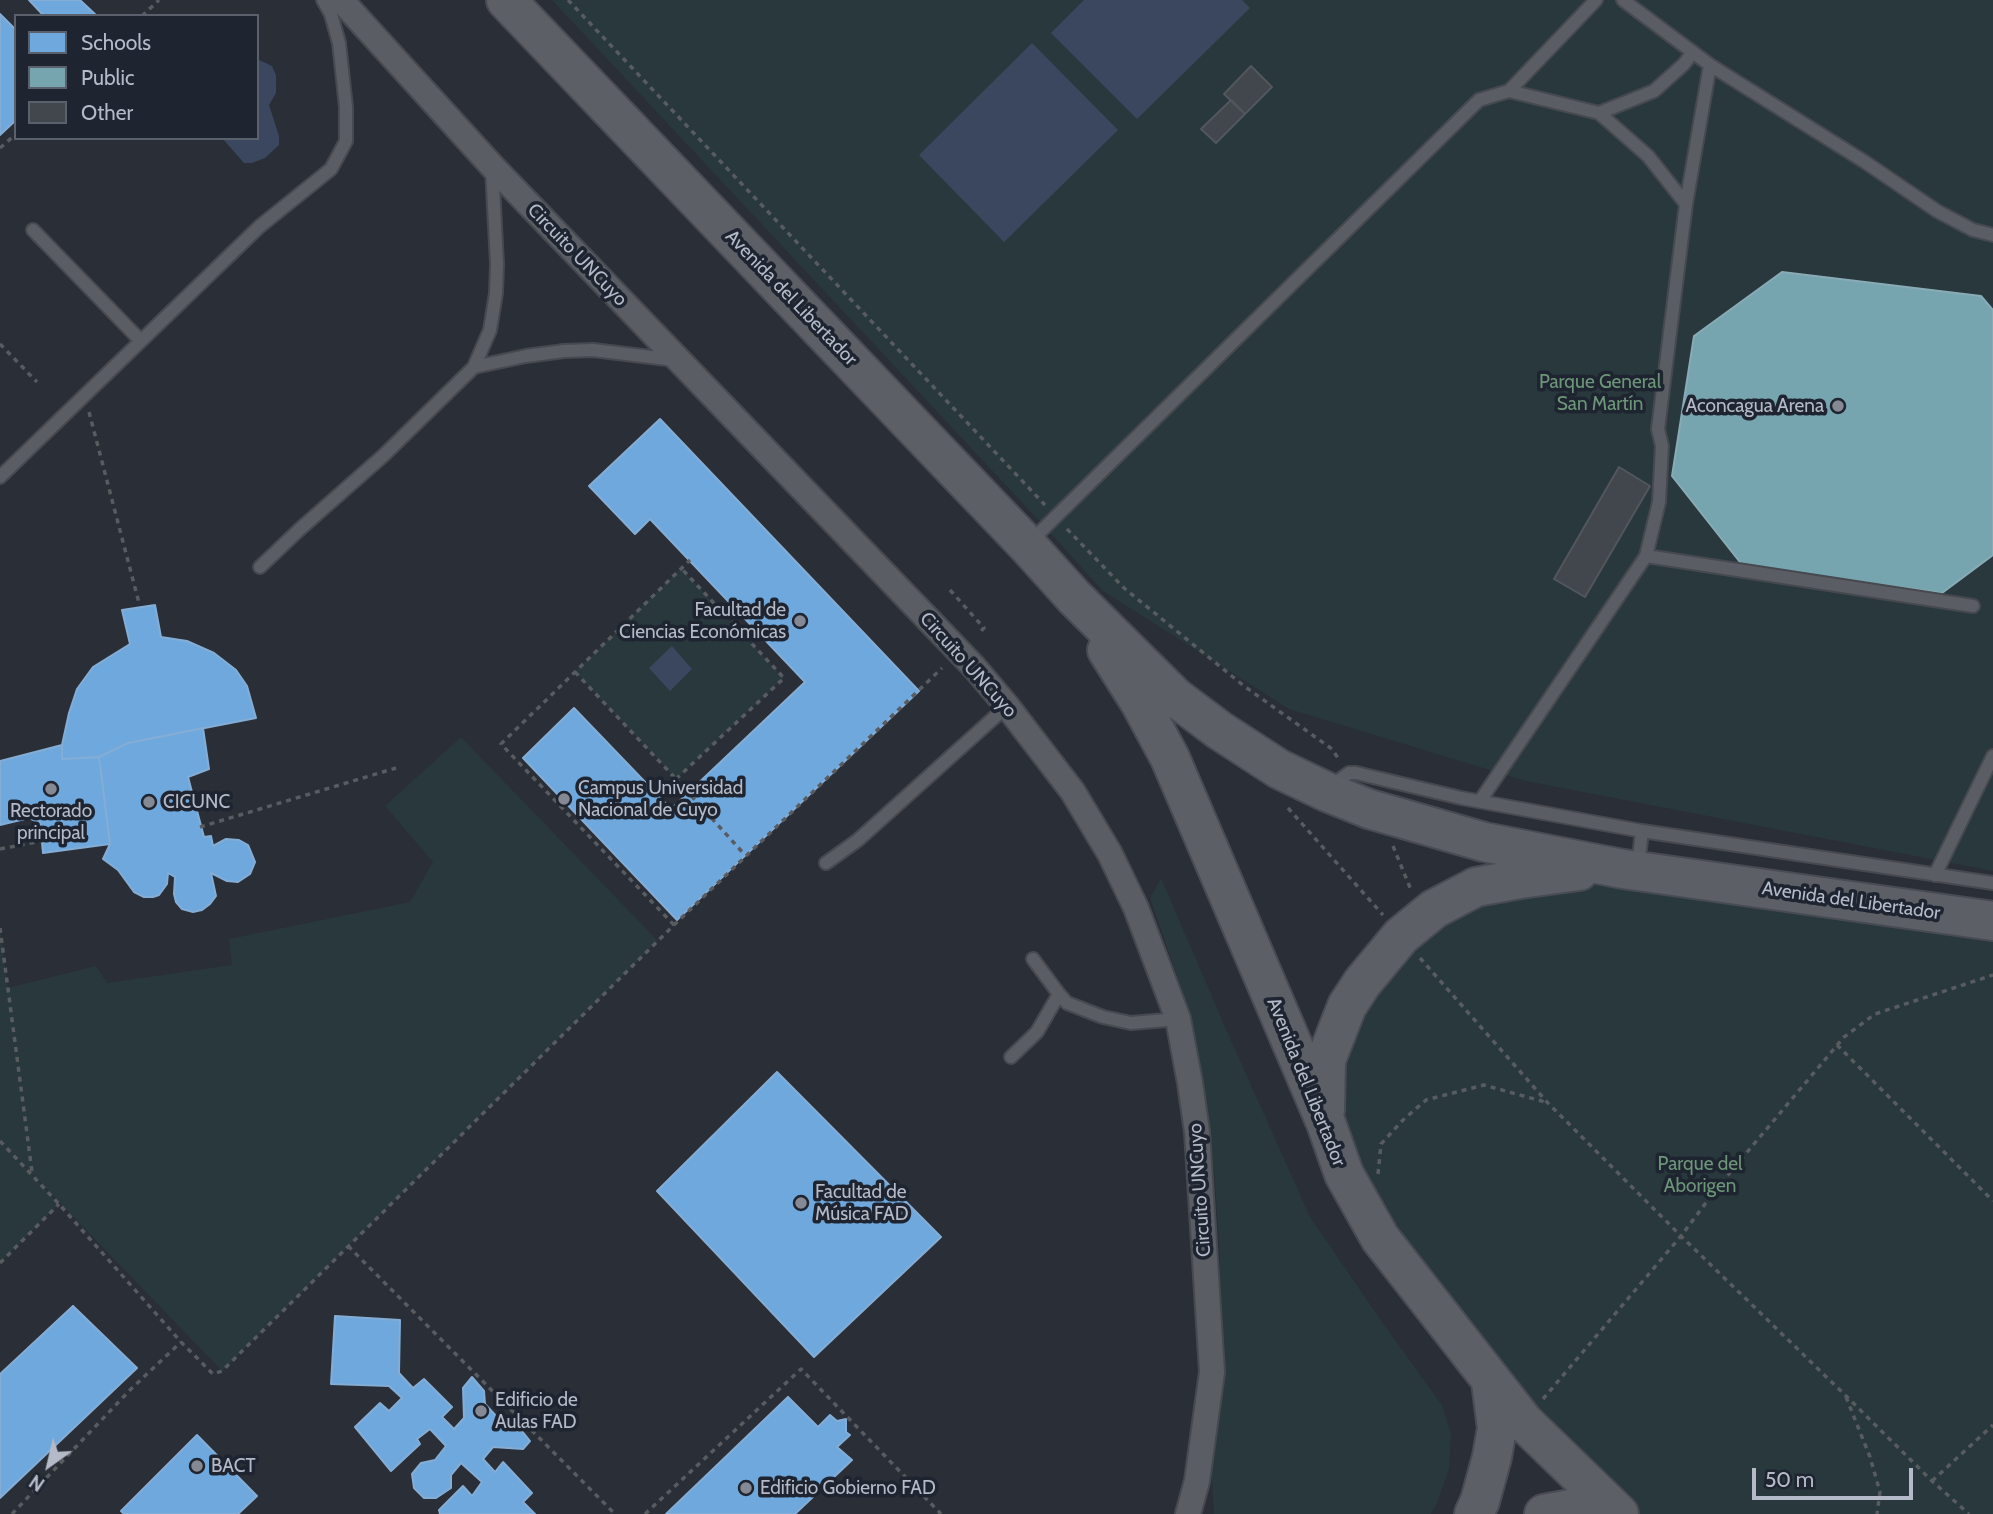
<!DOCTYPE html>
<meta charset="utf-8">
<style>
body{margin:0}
#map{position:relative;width:1993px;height:1514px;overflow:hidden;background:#2a2e36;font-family:Cabin,sans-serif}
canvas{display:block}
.legend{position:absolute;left:14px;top:14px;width:245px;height:126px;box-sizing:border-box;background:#1e2430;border:2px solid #5a606c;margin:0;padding:9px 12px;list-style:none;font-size:21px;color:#b4bac7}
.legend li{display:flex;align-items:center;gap:14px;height:35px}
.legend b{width:35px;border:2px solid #5a606c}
.north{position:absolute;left:14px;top:1430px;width:70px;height:70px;-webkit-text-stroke:5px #1e2430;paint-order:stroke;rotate:214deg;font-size:19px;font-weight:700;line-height:28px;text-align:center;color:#b4bac7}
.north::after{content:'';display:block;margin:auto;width:24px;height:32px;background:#b4bac7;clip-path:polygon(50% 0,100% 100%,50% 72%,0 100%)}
.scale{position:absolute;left:1752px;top:1468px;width:161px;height:32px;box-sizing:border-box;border:4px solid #b4bac7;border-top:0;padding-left:9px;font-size:21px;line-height:24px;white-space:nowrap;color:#b4bac7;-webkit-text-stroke:5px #1e2430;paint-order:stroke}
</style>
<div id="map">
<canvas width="1993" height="1514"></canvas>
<ul class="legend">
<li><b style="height:19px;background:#6fa8dc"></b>Schools</li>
<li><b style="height:19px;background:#76a5af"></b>Public</li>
<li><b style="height:19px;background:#42464d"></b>Other</li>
</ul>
<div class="north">N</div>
<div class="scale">50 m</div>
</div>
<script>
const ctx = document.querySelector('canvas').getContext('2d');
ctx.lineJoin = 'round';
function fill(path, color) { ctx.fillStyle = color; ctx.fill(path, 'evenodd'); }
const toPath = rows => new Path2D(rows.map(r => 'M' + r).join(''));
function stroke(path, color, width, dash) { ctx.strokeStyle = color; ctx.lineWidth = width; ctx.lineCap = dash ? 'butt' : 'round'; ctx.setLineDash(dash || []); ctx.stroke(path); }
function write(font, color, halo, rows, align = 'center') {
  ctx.font = font + ' Cabin,sans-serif'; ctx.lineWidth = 7; ctx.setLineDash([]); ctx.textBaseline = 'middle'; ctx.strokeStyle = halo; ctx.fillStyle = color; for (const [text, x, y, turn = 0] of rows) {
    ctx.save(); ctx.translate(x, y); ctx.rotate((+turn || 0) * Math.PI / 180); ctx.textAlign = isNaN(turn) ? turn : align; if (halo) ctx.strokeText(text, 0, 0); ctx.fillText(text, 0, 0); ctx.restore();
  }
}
fill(toPath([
 [552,0,1993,0,1993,871,1526,781,1289,709,1103,591,1045,527],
 [681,568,784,678,676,779,575,672],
 [461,737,658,941,222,1371,11,1152,59,1204,0,1263,0,928,8,988,96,966,107,983,232,965,229,939,410,902,433,862,385,806],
 [1566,872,1993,921,1993,1514,1619,1514,1380,1238,1324,1086,1401,936],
 [1161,878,1229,1036,1310,1217,1389,1332,1442,1405,1451,1434,1449,1469,1436,1505,1431,1514,1214,1514,1211,1468,1220,1257,1214,1169,1200,1073,1177,976,1150,898]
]), '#28383c');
fill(toPath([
 [1084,0,1242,0,1250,8,1137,119,1051,33],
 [1032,43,1118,130,1004,242,919,155],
 [257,59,272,66,276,75,276,93,269,105,279,136,279,145,265,158,252,163,244,163,222,138,257,138],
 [672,646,692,669,670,691,649,668]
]), '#3a475f');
const schools = toPath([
 [29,0,80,0,97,16,44,16,29,0],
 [0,14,16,30,16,120,0,135,0,14],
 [660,419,919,691,677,920,523,758,574,708,671,809,805,682,650,519,635,534,589,486,660,419],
 [155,605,161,637,187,641,214,653,236,670,247,686,256,718,128,743,99,757,62,759,62,745,69,713,77,689,93,667,130,644,122,610,155,605],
 [203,728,209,769,188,777,204,837,211,836,213,846,226,839,239,840,248,845,255,862,250,874,238,882,227,881,211,873,216,896,210,904,202,910,193,912,182,909,176,902,174,894,175,877,168,873,167,884,159,895,153,897,144,897,134,892,118,870,103,859,110,844,99,757,128,743,203,728],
 [62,745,62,759,99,757,110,844,43,853,40,823,29,818,0,825,0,761,62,745],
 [777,1072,941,1237,814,1357,657,1191,777,1072],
 [73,1306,137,1368,0,1498,0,1374,73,1306],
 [335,1316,400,1320,399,1373,413,1388,424,1379,452,1407,442,1417,454,1429,464,1418,463,1388,472,1377,484,1391,485,1404,510,1431,522,1431,530,1441,523,1449,493,1447,483,1459,495,1472,503,1462,532,1493,523,1502,535,1514,440,1514,439,1510,463,1486,472,1496,482,1482,461,1463,451,1475,451,1488,436,1498,424,1498,414,1488,412,1474,421,1463,435,1460,446,1446,430,1429,417,1439,420,1444,391,1471,355,1427,380,1403,389,1411,402,1398,389,1386,331,1384,335,1316],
 [788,1397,818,1427,830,1415,837,1421,846,1419,846,1432,850,1435,837,1447,852,1460,795,1514,666,1514,788,1397],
 [197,1435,257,1496,238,1514,124,1514,121,1511,197,1435]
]);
fill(schools, '#6fa8dc');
stroke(schools, '#84add6', 2);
const public = toPath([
 [1782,272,1981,296,1993,310,1993,555,1942,593,1743,566,1672,476,1694,336,1782,272]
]);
fill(public, '#76a5af');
stroke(public, '#89abb6', 2);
const building = toPath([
 [1251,66,1272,87,1245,114,1224,94,1251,66],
 [1231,100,1245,114,1216,143,1201,129,1231,100],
 [1619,467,1650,486,1585,597,1554,579,1619,467]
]);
fill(building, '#42464d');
stroke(building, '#52565d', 2);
const lane = toPath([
 [1623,0,1710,65,1865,162,1937,211,1973,230,1993,235],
 [1509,91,1596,0],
 [1599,113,1654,91,1684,64,1693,52],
 [33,230,141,341],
 [474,367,526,356,564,351,593,350,675,360],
 [0,477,259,227,331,169,346,141,346,107,339,43,331,14,323,0],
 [1029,543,1479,100,1509,91,1599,113,1648,156,1686,204],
 [1646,556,1973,606],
 [260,567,300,529,384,455,474,367,490,330,496,293,497,264,492,168],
 [1331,786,1349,773,1356,773,1461,798,1642,831,1993,883],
 [1480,801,1646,556,1659,502,1662,446,1658,429,1686,204,1710,65],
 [826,863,858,840,1007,706],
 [1638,867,1642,831],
 [1935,875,1993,756],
 [1059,994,1067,1003,1103,1017,1131,1023,1178,1019],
 [1011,1057,1037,1032,1059,994,1033,959]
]);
const street = toPath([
 [341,0,492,166,974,667,1007,706,1073,792,1110,854,1136,908,1178,1019,1190,1083,1197,1132,1212,1372,1197,1481,1188,1514]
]);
const primary = toPath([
 [506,0,1027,545,1074,597,1175,697,1219,730,1279,769,1327,792,1369,809,1484,842,1623,869,1993,921],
 [1107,650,1141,704,1170,758,1326,1123,1344,1174,1380,1238,1524,1422,1619,1514],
 [1325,1110,1326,1060,1347,1006,1362,983,1401,936,1434,909,1476,887,1520,879,1579,871],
 [1474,1514,1480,1501,1492,1457,1497,1428,1491,1382],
 [1544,1514,1576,1508,1610,1507]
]);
stroke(lane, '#46494f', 16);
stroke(street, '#46494f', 28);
stroke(primary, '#484b53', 42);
stroke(toPath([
 [568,0,1045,505],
 [142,16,159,0],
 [0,148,16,134],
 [0,344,37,382],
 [89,412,139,603],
 [1067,529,1124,588,1244,686,1332,749,1340,761],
 [950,590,984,628,978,634],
 [575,672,676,779,745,855],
 [676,779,784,678,681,568],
 [1288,808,1383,915],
 [200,827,396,768],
 [1393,846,1411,890],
 [0,849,42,841],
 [674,925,501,744,690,560],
 [0,928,32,1172],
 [1420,958,1547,1102,1681,1236,1845,1395,1932,1481,1969,1514],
 [1837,1045,1993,1201],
 [0,1141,59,1204,181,1342,213,1374,222,1371,674,925,942,668],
 [1378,1174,1381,1144,1403,1120,1426,1100,1484,1085,1545,1102],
 [348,1246,615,1514],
 [0,1263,59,1204],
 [1846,1397,1870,1457,1880,1492,1877,1514],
 [1543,1399,1681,1236,1717,1188,1844,1037,1875,1014,1993,975],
 [1932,1481,1993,1425],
 [12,1514,131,1389,181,1342],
 [645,1514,801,1369,941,1514]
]), '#585c61', 3.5, [5, 5]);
stroke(lane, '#5a5d64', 12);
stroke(street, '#5a5d64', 24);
stroke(primary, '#5c5f66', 38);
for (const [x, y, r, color] of [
 [1838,406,7,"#848994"],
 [800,621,7,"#848994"],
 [51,789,7,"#848994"],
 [564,799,7,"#848994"],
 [149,802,7,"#848994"],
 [801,1203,7,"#848994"],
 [481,1411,7,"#848994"],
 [197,1466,7,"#848994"],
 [746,1488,7,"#848994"]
]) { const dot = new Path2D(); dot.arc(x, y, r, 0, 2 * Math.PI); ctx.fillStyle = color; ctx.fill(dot); stroke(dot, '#1e2430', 2.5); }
write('19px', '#b4bac7', '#1e2430', [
 ["Circuito UNCuyo",577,255,46],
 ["Avenida del Libertador",791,298,46],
 ["Circuito UNCuyo",968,665,48],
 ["Avenida del Libertador",1851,901,8],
 ["Avenida del Libertador",1306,1082,68],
 ["Circuito UNCuyo",1200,1190,-94]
]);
write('19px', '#6d9679', '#1e2430', [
 ["Parque General",1600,382],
 ["San Martín",1600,404],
 ["Parque del",1700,1164],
 ["Aborigen",1700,1186]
]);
write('19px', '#b4bac7', '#1e2430', [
 ["Aconcagua Arena",1824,406,"right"],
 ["Facultad de",786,610,"right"],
 ["Ciencias Económicas",786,632,"right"],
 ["Campus Universidad",578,788],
 ["Nacional de Cuyo",578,810],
 ["CICUNC",163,802],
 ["Rectorado",51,811,"center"],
 ["principal",51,833,"center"],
 ["Facultad de",815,1192],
 ["Música FAD",815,1214],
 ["Edificio de",495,1400],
 ["Aulas FAD",495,1422],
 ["BACT",211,1466],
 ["Edificio Gobierno FAD",760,1488]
], 'left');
</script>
